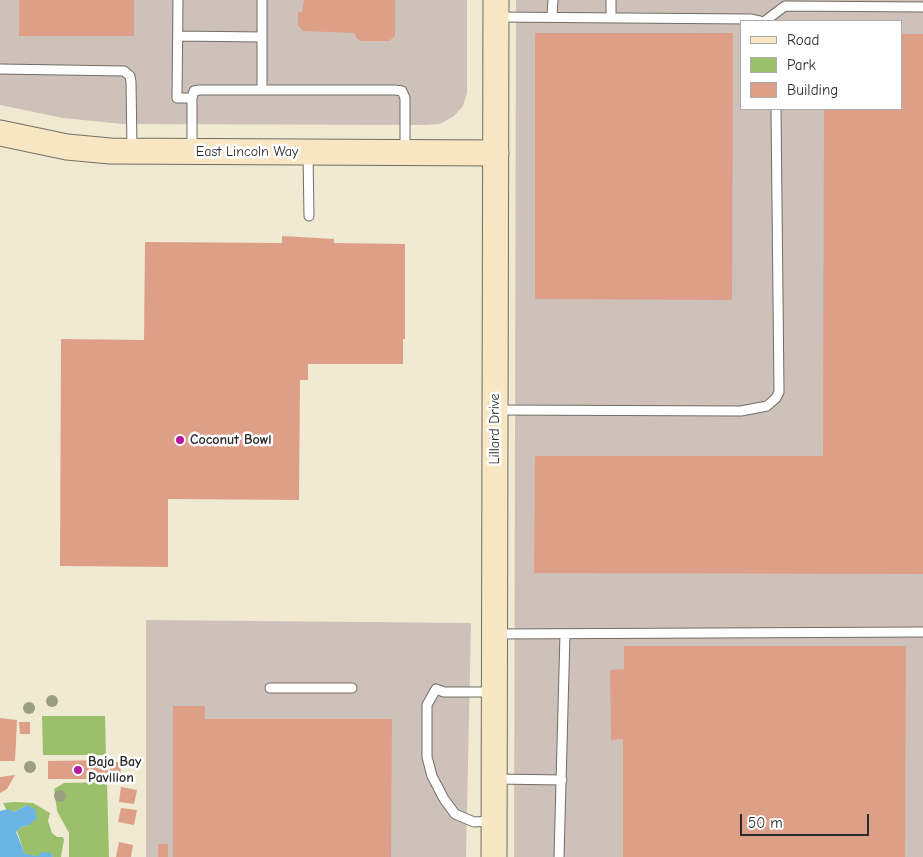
<!DOCTYPE html>
<style>
body{margin:0}
#map{position:relative;width:923px;height:857px;overflow:hidden;background:#f1ead2;font-family:"Comic Neue",sans-serif}
canvas{display:block}
.legend{position:absolute;left:740px;top:20px;width:162px;height:90px;box-sizing:border-box;background:#fff;border:1px solid #aaa;margin:0;padding:6px 9px;list-style:none;font-size:15px;color:#2b2b2b}
.legend li{display:flex;align-items:center;gap:10px;height:25px}
.legend b{width:25px;border:1px solid #aaa}
.scale{position:absolute;left:740px;top:814px;width:129px;height:22px;box-sizing:border-box;border:2px solid #2b2b2b;border-top:0;padding-left:6px;font-size:15px;line-height:18px;white-space:nowrap;color:#2b2b2b;-webkit-text-stroke:4px #fff;paint-order:stroke}
</style>
<div id="map">
<canvas width="923" height="857"></canvas>
<ul class="legend">
<li><b style="height:6px;background:#f9e7c3"></b>Road</li>
<li><b style="height:14px;background:#9ac06b"></b>Park</li>
<li><b style="height:14px;background:#de9f89"></b>Building</li>
</ul>
<div class="scale">50 m</div>
</div>
<script>
const ctx = document.querySelector('canvas').getContext('2d');
ctx.lineJoin = 'round';
function fill(path, color) { ctx.fillStyle = color; ctx.fill(path, 'evenodd'); }
const toPath = rows => new Path2D(rows.map(r => 'M' + r).join(''));
function stroke(path, color, width, dash) { ctx.strokeStyle = color; ctx.lineWidth = width; ctx.lineCap = dash ? 'butt' : 'round'; ctx.setLineDash(dash || []); ctx.stroke(path); }
function write(font, color, halo, rows, align = 'center') {
  ctx.font = font + ' "Comic Neue",sans-serif'; ctx.lineWidth = 5; ctx.setLineDash([]); ctx.textBaseline = 'middle'; ctx.strokeStyle = halo; ctx.fillStyle = color; for (const [text, x, y, turn = 0] of rows) {
    ctx.save(); ctx.translate(x, y); ctx.rotate((+turn || 0) * Math.PI / 180); ctx.textAlign = isNaN(turn) ? turn : align; if (halo) ctx.strokeText(text, 0, 0); ctx.fillText(text, 0, 0); ctx.restore();
  }
}
fill(toPath([
 [0,0,467,0,467,93,463,106,454,116,440,124,426,125,122,124,63,118,0,105],
 [516,0,923,0,923,857,514,857],
 [742,21,902,21,902,109,742,109],
 [146,620,471,623,466,857,146,857]
]), '#cec1ba');
fill(toPath([
 [42,716,105,716,106,755,43,755],
 [107,782,109,857,69,857,69,833,57,811,54,789,64,783],
 [15,802,33,803,50,813,48,821,52,833,57,837,63,837,64,840,61,857,53,857,51,853,37,856,25,855,17,831,21,827,29,825,27,805,14,812,6,809,3,803]
]), '#9ac06b');
fill(toPath([
 [27,805,35,809,37,818,29,825,21,827,16,832,25,854,37,856,43,852,51,853,53,857,0,857,0,811,8,809,14,812]
]), '#6cb4e4');
fill(toPath([
 [19,0,134,0,134,36,19,36],
 [304,0,395,0,395,36,389,41,360,41,356,37,355,33,303,31,298,25,298,12,302,12],
 [535,33,733,33,732,300,535,299],
 [902,34,923,34,923,574,534,573,535,456,823,456,824,109,902,109],
 [282,236,334,239,334,243,405,244,405,339,403,339,403,364,308,364,308,380,300,380,299,500,168,499,168,567,60,566,61,339,144,340,145,242,282,243],
 [624,646,906,646,905,857,623,857,623,739,611,740,610,670,624,669],
 [173,706,205,706,205,719,392,719,391,857,173,857],
 [0,718,17,720,15,761,0,761],
 [19,722,30,722,30,734,20,734],
 [108,760,108,779,48,779,48,761],
 [110,762,120,762,121,777,110,777],
 [15,775,7,789,0,793,0,777],
 [121,787,137,790,134,804,119,802],
 [121,808,137,810,134,825,118,822],
 [119,842,133,845,131,857,116,857],
 [158,844,168,844,168,857,158,857]
]), '#de9f89');
const lane = toPath([
 [178,0,177,98,192,98],
 [262,0,262,90],
 [496,17,750,19,760,21],
 [552,17,553,0],
 [611,18,611,0],
 [765,21,785,6,923,7],
 [178,36,262,37],
 [0,69,124,71,130,76,131,82,132,149],
 [192,149,192,98,194,91,199,90,395,90,402,91,405,98,405,150],
 [308,154,309,216],
 [497,410,741,411,767,406,776,398,779,392,776,109],
 [497,634,923,632],
 [270,688,352,688],
 [493,692,444,692,436,689,427,705,427,757,432,776,444,799,455,814,474,822,494,821],
 [497,779,562,780],
 [559,857,565,634]
]);
const secondary = toPath([
 [0,133,67,147,110,151,496,153],
 [494,857,496,0]
]);
stroke(lane, '#706e65', 11);
stroke(secondary, '#706e65', 27);
stroke(lane, '#fff', 9);
stroke(secondary, '#f9e7c3', 25);
ctx.fillStyle = '#9a9e82';
for (const [x, y] of [
 [52,701],
 [29,708],
 [30,767],
 [60,796]
]) { ctx.beginPath(); ctx.arc(x, y, 6, 0, 2 * Math.PI); ctx.fill(); }
for (const [x, y, r, color] of [
 [180,440,5,"#b5179e"],
 [78,770,5,"#b5179e"]
]) { const dot = new Path2D(); dot.arc(x, y, r, 0, 2 * Math.PI); ctx.fillStyle = color; ctx.fill(dot); stroke(dot, '#fff', 2); }
write('14px', '#2b2b2b', '#fff', [
 ["East Lincoln Way",247,152],
 ["Lillard Drive",495,429,-90]
]);
write('bold 14px', '#2b2b2b', '#fff', [
 ["Coconut Bowl",190,440],
 ["Baja Bay",88,762],
 ["Pavilion",88,778]
], 'left');
</script>
